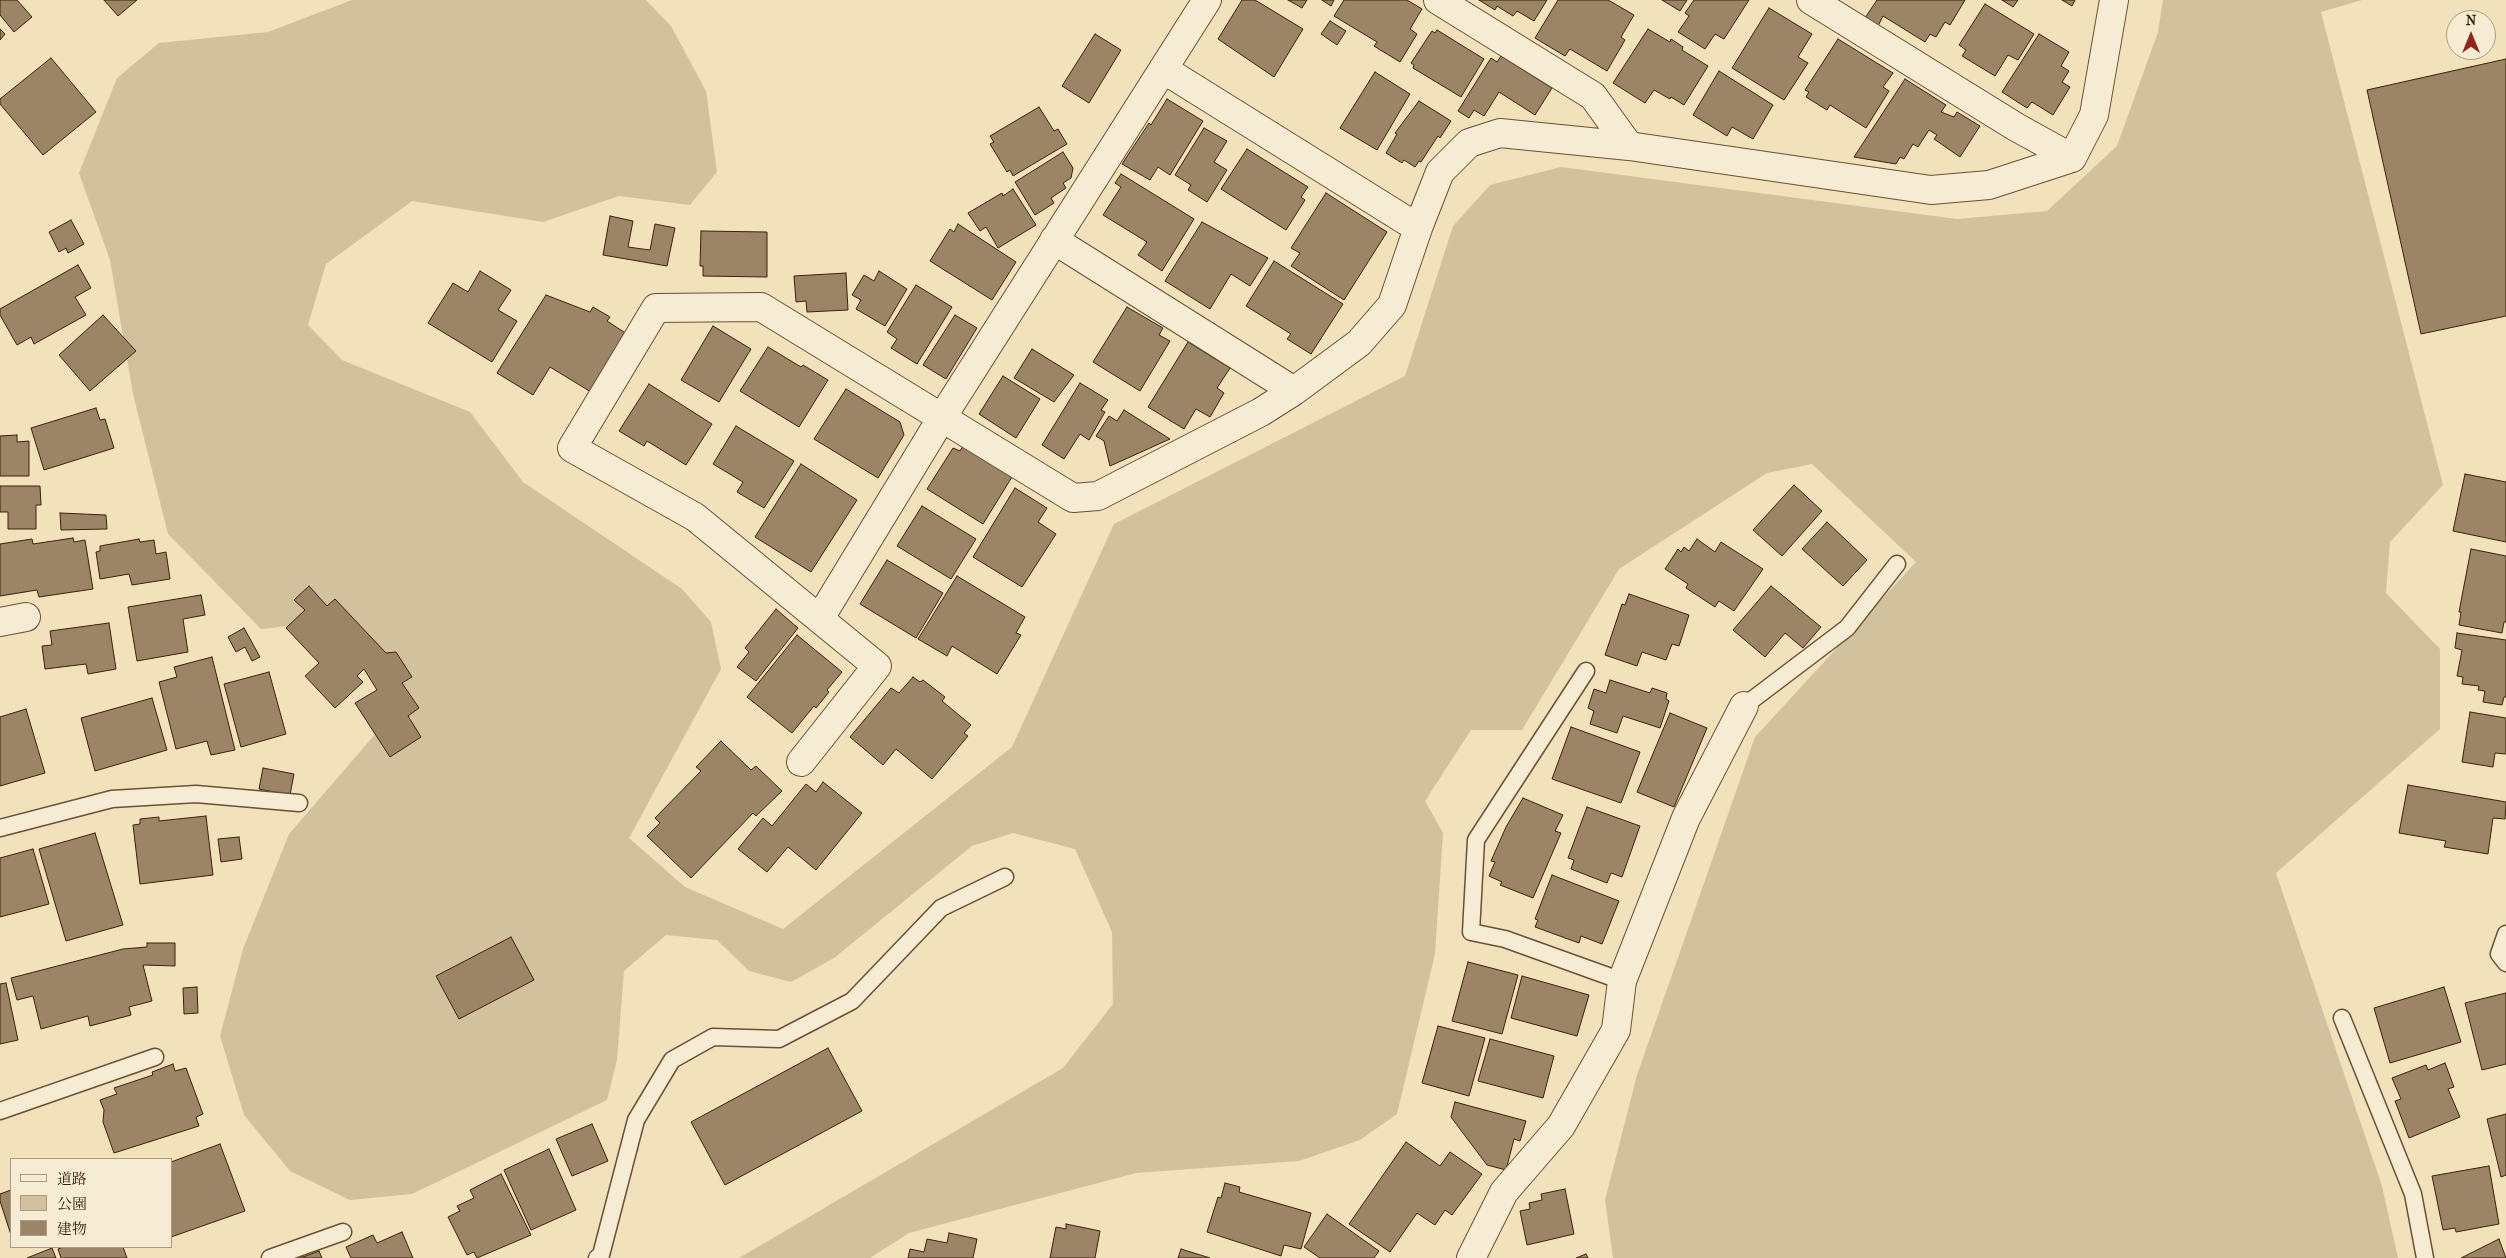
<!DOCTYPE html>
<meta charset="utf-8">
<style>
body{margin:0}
#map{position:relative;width:2506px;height:1258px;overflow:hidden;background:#f1e2bc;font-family:"IM FELL French Canon","Noto Serif JP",serif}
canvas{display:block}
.legend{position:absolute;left:10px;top:1158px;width:162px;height:90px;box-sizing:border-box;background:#f6ecd3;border:1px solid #ac9a82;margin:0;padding:6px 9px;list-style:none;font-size:15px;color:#3d2008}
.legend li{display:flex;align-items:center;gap:10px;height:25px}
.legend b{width:25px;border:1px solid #ac9a82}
.north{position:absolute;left:2446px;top:10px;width:50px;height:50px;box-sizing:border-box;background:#f6ecd3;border:1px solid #ac9a82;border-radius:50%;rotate:0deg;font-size:14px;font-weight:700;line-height:20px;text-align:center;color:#3d2008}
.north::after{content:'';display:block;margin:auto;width:18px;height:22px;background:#8f2418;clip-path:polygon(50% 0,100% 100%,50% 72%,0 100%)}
</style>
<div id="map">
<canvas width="2506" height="1258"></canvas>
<ul class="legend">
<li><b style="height:6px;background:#f6ecd3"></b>道路</li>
<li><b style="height:14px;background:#d2c19d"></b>公園</li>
<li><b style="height:14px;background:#9b8566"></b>建物</li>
</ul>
<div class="north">N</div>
</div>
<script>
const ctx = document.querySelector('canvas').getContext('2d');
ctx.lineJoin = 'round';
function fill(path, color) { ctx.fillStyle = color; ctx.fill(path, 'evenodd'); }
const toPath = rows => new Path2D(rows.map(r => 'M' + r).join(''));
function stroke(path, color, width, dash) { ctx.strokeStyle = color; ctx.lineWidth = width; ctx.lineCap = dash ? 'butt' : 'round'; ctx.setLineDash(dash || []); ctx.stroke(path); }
fill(toPath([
 [352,0,646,0,671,26,706,91,717,172,690,205,619,196,543,222,412,201,326,264,308,325,342,360,470,412,523,482,682,589,711,622,721,669,629,838,685,887,783,929,1012,747,1114,524,1405,376,1453,226,1490,185,1561,167,1957,219,2047,211,2117,146,2158,32,2163,0,2362,0,2321,12,2443,485,2390,542,2386,593,2440,649,2440,729,2276,873,2382,1186,2398,1258,1613,1258,1605,1200,1637,1075,1755,737,1916,562,1812,464,1767,473,1619,569,1522,730,1471,730,1425,801,1443,833,1435,954,1397,1114,1360,1140,1299,1161,1136,1173,909,1233,870,1258,739,1258,1063,1068,1113,1004,1112,932,1075,849,1013,833,972,846,834,958,791,982,749,971,717,940,666,935,624,971,617,1060,607,1100,412,1194,350,1200,290,1171,244,1115,220,1036,243,949,289,834,396,710,348,619,261,629,168,534,133,394,110,260,79,173,117,78,159,43,268,32]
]), '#d2c19d');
const building = toPath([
 [0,0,17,0,32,17,14,32,0,15,0,0],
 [104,0,137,0,118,16,104,0],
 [1242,0,1255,0,1303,29,1274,77,1218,39,1242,0],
 [1288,0,1307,0,1302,8,1288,0],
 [1322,0,1334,0,1331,6,1322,0],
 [1344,0,1407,0,1422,9,1410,29,1417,34,1400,62,1374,46,1377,42,1334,16,1344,0],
 [1479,0,1547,0,1534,21,1517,11,1513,16,1497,6,1495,10,1479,0],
 [1558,0,1608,0,1634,15,1621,37,1625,40,1607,71,1570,49,1565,56,1535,38,1558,0],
 [1662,0,1687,0,1680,11,1662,0],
 [1694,0,1749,0,1724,39,1715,34,1705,49,1678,32,1689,16,1685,13,1694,0],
 [1877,0,1965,0,1950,25,1945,22,1936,37,1930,34,1925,42,1883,16,1878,26,1865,18,1877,0],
 [2002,0,2018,0,2013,7,2002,0],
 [2062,0,2075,0,2072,6,2062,0],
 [1985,4,2034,34,2018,60,2008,55,1995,76,1962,56,1966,50,1959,45,1985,4],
 [1769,8,1812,34,1798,57,1808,63,1784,100,1732,68,1769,8],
 [1330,21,1346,31,1337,45,1321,34,1330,21],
 [0,29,5,34,0,40,0,29],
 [1648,29,1670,42,1671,39,1683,47,1682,50,1708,66,1684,105,1671,97,1670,99,1654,90,1645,103,1613,83,1648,29],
 [1437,30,1484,59,1461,97,1413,68,1414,65,1411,63,1432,31,1435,33,1437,30],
 [1095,34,1121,50,1089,103,1062,86,1095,34],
 [2039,34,2069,52,2061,66,2069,71,2062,82,2070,87,2053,115,2032,102,2027,108,2002,92,2039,34],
 [1838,39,1893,73,1883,87,1889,91,1866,128,1830,105,1827,110,1806,97,1809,92,1805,90,1838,39],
 [1501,56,1552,88,1535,115,1499,92,1484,116,1474,110,1469,118,1458,111,1491,58,1497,62,1501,56],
 [51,58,96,112,43,155,0,104,0,99,51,58],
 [2506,59,2506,316,2421,334,2367,90,2506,59],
 [1719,71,1773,105,1753,139,1732,127,1727,136,1693,115,1719,71],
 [1375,72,1410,94,1377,150,1340,128,1375,72],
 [1905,79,1946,105,1941,112,1954,117,1957,112,1980,126,1960,157,1934,139,1937,135,1929,130,1918,147,1913,144,1904,159,1900,157,1896,164,1854,157,1905,79],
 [1167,99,1203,121,1170,175,1158,167,1150,180,1122,164,1149,123,1151,125,1167,99],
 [1419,101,1451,121,1440,138,1438,136,1421,162,1419,161,1415,167,1404,160,1402,163,1386,153,1397,134,1395,133,1419,101],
 [1039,107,1054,131,1058,129,1067,144,1013,176,1010,170,1007,172,990,144,994,142,990,136,1039,107],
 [1204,128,1227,141,1214,162,1227,170,1207,202,1188,190,1191,185,1175,175,1204,128],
 [1247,149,1308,187,1301,197,1305,200,1286,230,1221,189,1247,149],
 [1063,152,1073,168,1071,178,1063,183,1066,188,1051,198,1054,203,1035,215,1015,182,1063,152],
 [1121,174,1194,219,1162,271,1138,255,1147,242,1103,215,1121,187,1115,183,1121,174],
 [1013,189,1036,225,998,248,986,227,980,231,968,213,1002,193,1003,196,1013,189],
 [1326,193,1387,232,1344,300,1291,266,1300,253,1291,248,1326,193],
 [610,216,633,221,628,247,650,250,655,224,675,228,667,266,603,255,610,216],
 [71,220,84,244,68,253,66,248,59,252,49,232,71,220],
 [1202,222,1268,258,1250,286,1231,274,1210,309,1165,281,1202,222],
 [958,224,1016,262,992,300,930,261,950,229,954,232,958,224],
 [701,231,767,232,767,277,703,276,703,266,700,266,701,231],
 [1274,261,1343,304,1311,354,1287,339,1291,334,1246,306,1274,261],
 [78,265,91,288,75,297,86,315,34,344,31,337,17,345,0,315,0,309,78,265],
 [480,271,511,290,498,310,517,321,492,362,428,323,453,283,468,292,480,271],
 [879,271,907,289,885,326,856,309,861,300,852,295,864,275,874,281,879,271],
 [846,273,848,310,807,312,806,301,796,302,794,276,846,273],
 [916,285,952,307,917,364,891,348,897,339,887,332,916,285],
 [546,295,590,312,593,307,610,317,607,321,627,334,591,392,550,367,533,395,497,373,546,295],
 [1127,307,1163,328,1159,335,1170,341,1140,391,1093,362,1127,307],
 [103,315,136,351,90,391,59,355,103,315],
 [955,315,977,328,946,379,923,365,955,315],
 [713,326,751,349,719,402,681,380,713,326],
 [1188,342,1230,368,1217,388,1224,393,1210,417,1196,409,1184,429,1148,407,1188,342],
 [768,347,801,367,803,365,828,380,799,427,740,391,768,347],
 [1032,349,1074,375,1054,402,1014,378,1032,349],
 [1003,376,1040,399,1016,438,979,414,1003,376],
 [1080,383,1108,400,1101,410,1105,412,1089,440,1080,434,1064,459,1042,445,1080,383],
 [649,384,712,424,686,465,647,441,644,446,619,431,649,384],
 [846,389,900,422,904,435,878,478,814,439,846,389],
 [96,408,100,420,105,419,114,448,44,470,31,428,96,408],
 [1124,410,1170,439,1110,466,1104,441,1096,436,1109,416,1117,421,1124,410],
 [736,426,794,461,764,508,737,492,743,482,713,464,736,426],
 [17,435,17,442,29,441,29,476,0,476,0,436,17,435],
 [963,446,1012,477,983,524,927,489,953,448,960,451,963,446],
 [801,464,857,500,811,572,755,537,801,464],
 [2465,474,2506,482,2506,542,2453,531,2465,474],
 [1794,485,1822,511,1782,556,1753,530,1794,485],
 [0,486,40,486,41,505,36,505,36,529,8,529,8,512,0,512,0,486],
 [1015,488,1047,508,1038,522,1056,534,1022,587,973,557,1015,488],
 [922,506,976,539,951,579,897,546,922,506],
 [60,513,106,515,107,529,61,530,60,513],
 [1827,522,1867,560,1843,586,1802,549,1827,522],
 [73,538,74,542,85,540,93,589,39,597,37,590,0,596,0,544,32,539,33,544,73,538],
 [139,539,140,542,154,540,156,554,166,552,170,579,132,585,129,574,100,579,96,552,100,551,100,546,139,539],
 [1697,539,1715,552,1721,542,1763,569,1734,611,1719,601,1715,607,1686,588,1688,584,1665,569,1678,549,1681,552,1684,547,1689,551,1697,539],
 [2471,549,2506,556,2506,622,2504,622,2502,633,2459,625,2461,612,2459,612,2471,549],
 [887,560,943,593,916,638,860,604,887,560],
 [957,576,1025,617,1016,633,1021,635,997,674,952,646,947,656,918,639,957,576],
 [309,586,327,606,335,599,386,653,396,652,412,677,402,683,419,708,408,716,421,737,390,757,355,703,377,690,364,669,357,676,363,682,335,708,305,676,319,663,286,628,305,610,294,600,309,586],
 [1771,586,1821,627,1803,648,1785,633,1765,657,1733,630,1771,586],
 [1629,594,1689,615,1679,646,1672,644,1666,660,1642,652,1637,666,1605,655,1622,604,1625,605,1629,594],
 [201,595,205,615,183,619,188,652,137,661,128,607,201,595],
 [776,609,798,628,756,681,737,667,749,652,745,648,776,609],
 [109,623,116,669,88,674,86,664,45,669,42,646,52,645,50,631,109,623],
 [244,628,260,657,252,661,245,647,236,652,228,637,244,628],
 [2457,633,2506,640,2506,697,2504,697,2502,705,2483,702,2485,691,2478,690,2479,686,2462,684,2463,677,2457,676,2462,650,2455,648,2457,633],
 [797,635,842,672,827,690,829,692,816,708,814,706,792,733,747,697,797,635],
 [212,657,235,750,211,755,207,741,176,749,159,682,177,677,174,667,212,657],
 [269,672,286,734,241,747,224,684,269,672],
 [913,677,920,682,923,680,945,697,942,701,971,725,964,733,968,736,932,779,896,749,883,765,850,737,891,688,899,693,913,677],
 [1610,680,1650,693,1652,688,1667,693,1666,699,1669,701,1660,728,1623,716,1617,733,1590,724,1594,711,1588,708,1594,689,1606,693,1610,680],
 [152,698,167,750,95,771,81,718,152,698],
 [26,709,45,773,0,786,0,717,26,709],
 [2470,712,2506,718,2506,754,2495,753,2493,767,2462,762,2470,712],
 [1670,713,1707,728,1674,807,1637,792,1670,713],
 [1571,727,1640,752,1621,803,1552,779,1571,727],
 [721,741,751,770,756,766,782,791,756,816,753,813,691,878,647,836,660,823,655,818,701,771,696,767,721,741],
 [263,768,294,774,290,795,259,789,263,768],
 [823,782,862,813,816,870,788,847,767,872,738,849,763,818,772,826,806,784,816,792,823,782],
 [2408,785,2506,802,2505,819,2493,818,2488,854,2444,847,2446,841,2399,833,2408,785],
 [1523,798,1563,815,1555,831,1561,833,1533,898,1500,885,1502,882,1489,876,1495,862,1491,861,1506,827,1523,798],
 [1587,807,1640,826,1622,877,1611,873,1607,883,1571,869,1574,860,1568,858,1587,807],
 [206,816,213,875,140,884,133,825,140,824,140,819,159,817,159,821,206,816],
 [95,833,123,925,66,941,39,849,95,833],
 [239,837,242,859,221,862,218,839,239,837],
 [33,849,49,904,0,917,0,858,33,849],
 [1552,875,1619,901,1602,944,1581,936,1579,943,1535,927,1538,920,1535,919,1552,875],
 [511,937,534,980,459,1019,436,976,511,937],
 [147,943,175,943,175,966,143,965,152,1001,129,1007,131,1015,90,1026,88,1016,41,1029,33,996,17,1000,11,978,123,949,147,947,147,943],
 [1468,962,1518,975,1502,1034,1452,1021,1468,962],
 [1522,976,1589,995,1577,1036,1511,1018,1522,976],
 [6,983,18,1040,0,1044,0,984,6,983],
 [197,987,198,1013,184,1014,183,988,197,987],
 [2444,987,2461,1042,2390,1063,2374,1008,2444,987],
 [2506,993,2506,1064,2482,1070,2465,1003,2506,993],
 [1438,1026,1485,1038,1469,1096,1422,1083,1438,1026],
 [1490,1039,1554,1056,1543,1098,1478,1081,1490,1039],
 [828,1048,862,1111,725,1185,691,1122,828,1048],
 [2445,1063,2454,1087,2448,1089,2460,1117,2409,1138,2395,1101,2401,1099,2392,1078,2426,1065,2428,1070,2445,1063],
 [173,1064,175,1071,186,1068,203,1114,196,1117,199,1126,114,1153,103,1122,104,1110,100,1100,117,1094,114,1088,153,1075,152,1072,173,1064],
 [1455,1102,1526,1121,1520,1141,1514,1139,1506,1170,1487,1165,1451,1117,1455,1102],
 [2506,1114,2506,1175,2501,1177,2487,1119,2506,1114],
 [592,1124,608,1161,572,1176,556,1139,592,1124],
 [1406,1142,1440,1166,1450,1152,1482,1174,1452,1215,1445,1210,1435,1225,1417,1213,1390,1252,1349,1224,1406,1142],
 [220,1144,245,1211,171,1237,171,1162,220,1144],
 [549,1149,576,1210,531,1230,504,1170,549,1149],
 [2489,1166,2499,1224,2456,1232,2455,1228,2443,1230,2432,1176,2489,1166],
 [501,1174,531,1235,477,1258,474,1252,467,1255,448,1217,460,1211,457,1206,474,1198,470,1190,501,1174],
 [1225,1183,1240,1187,1239,1192,1311,1213,1301,1249,1284,1245,1281,1256,1207,1232,1218,1197,1221,1198,1225,1183],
 [1565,1189,1574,1234,1527,1245,1520,1211,1530,1209,1529,1203,1542,1200,1541,1194,1565,1189],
 [11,1190,11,1235,0,1201,0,1194,11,1190],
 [1327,1214,1379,1251,1374,1258,1320,1258,1304,1247,1327,1214],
 [1066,1224,1100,1231,1095,1258,1050,1258,1056,1227,1066,1229,1066,1224],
 [402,1232,413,1258,351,1258,346,1247,373,1235,377,1243,402,1232],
 [949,1233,977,1239,973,1258,908,1258,910,1249,924,1252,927,1239,947,1243,949,1233],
 [2499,1239,2506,1258,2461,1258,2499,1239],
 [63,1247,123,1247,127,1258,61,1258,58,1249,63,1247],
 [52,1248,56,1258,27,1258,52,1248],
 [1181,1249,1210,1258,1178,1258,1181,1249],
 [319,1251,322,1258,293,1258,302,1255,303,1257,319,1251],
 [1586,1254,1588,1258,1576,1258,1586,1254]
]);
fill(building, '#9b8566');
stroke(building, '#3d2008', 1);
const service = toPath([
 [1586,671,1476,840,1471,932,1505,939,1622,981],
 [1744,706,1847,628,1897,564],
 [0,828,112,799,196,794,299,803],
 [2506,934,2499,954,2506,963],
 [2342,1018,2413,1194,2425,1258],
 [0,1111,155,1057],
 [270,1258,343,1232],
 [597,1258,601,1255,636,1120,672,1060,713,1037,779,1039,852,1001,941,908,1005,877]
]);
const minor = toPath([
 [1438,0,1593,96,1629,146],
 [1811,0,2016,127,2072,158,2094,115,2114,0],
 [1163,69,1418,228],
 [1054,240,1294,391],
 [820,618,941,419,1207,0],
 [0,622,26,617],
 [801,762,877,666,695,517,572,448,656,308,761,307,1073,498,1098,496,1261,412,1294,391,1359,343,1392,305,1418,228,1440,172,1469,143,1500,133,1629,146,1931,190,1989,185,2072,158],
 [1471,1258,1504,1192,1561,1126,1616,1030,1622,981,1686,818,1744,706]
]);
stroke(service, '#6a5035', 19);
stroke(minor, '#6a5035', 30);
stroke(service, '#f6ecd3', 16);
stroke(minor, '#f6ecd3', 28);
</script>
